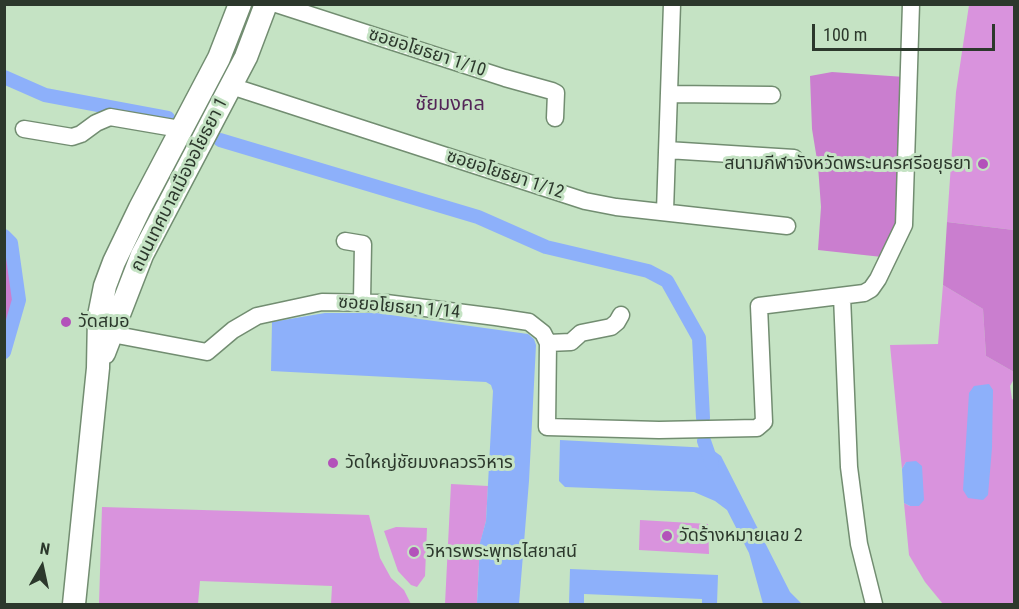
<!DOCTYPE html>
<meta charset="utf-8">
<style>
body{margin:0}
#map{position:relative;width:1019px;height:609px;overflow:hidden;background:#c5e3c4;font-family:"Roboto Condensed",sans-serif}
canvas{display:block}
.frame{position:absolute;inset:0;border:6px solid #2c382c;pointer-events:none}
.north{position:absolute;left:12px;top:537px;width:60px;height:60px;-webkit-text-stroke:4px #c5e3c4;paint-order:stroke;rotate:9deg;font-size:16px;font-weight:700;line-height:24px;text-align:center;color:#2c382c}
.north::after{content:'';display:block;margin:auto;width:21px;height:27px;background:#2c382c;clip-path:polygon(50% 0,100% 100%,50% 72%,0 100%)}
.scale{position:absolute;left:812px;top:24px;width:183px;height:27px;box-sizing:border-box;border:3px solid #2c382c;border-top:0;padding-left:8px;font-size:18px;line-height:21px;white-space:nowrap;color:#2c382c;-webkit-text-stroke:4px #c5e3c4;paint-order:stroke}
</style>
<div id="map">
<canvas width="1019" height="609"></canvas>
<div class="frame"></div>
<div class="north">N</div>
<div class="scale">100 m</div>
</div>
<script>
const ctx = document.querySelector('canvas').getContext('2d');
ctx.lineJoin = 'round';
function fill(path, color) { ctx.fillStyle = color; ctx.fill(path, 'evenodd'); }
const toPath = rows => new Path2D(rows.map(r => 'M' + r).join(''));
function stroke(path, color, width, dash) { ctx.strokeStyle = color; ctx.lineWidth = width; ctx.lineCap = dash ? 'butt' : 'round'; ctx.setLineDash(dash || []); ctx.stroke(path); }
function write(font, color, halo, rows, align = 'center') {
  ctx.font = font + ' "Roboto Condensed","Noto Sans Thai",sans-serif'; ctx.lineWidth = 6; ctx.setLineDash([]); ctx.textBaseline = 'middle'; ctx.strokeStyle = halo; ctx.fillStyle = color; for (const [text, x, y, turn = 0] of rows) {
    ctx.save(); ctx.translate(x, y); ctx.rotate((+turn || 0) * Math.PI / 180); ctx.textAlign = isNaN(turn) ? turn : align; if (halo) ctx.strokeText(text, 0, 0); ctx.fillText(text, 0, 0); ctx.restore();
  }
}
fill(toPath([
 [969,5,1014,5,1014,230,947,222,956,92],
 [943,285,983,309,986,356,1014,372,1014,379,1010,386,1012,399,1014,400,1014,604,943,604,925,582,909,555,904,503,910,506,906,462,902,469,890,345,938,344],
 [451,484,488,486,486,521,480,544,477,604,445,604],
 [102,507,369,515,380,558,391,578,404,590,411,604,331,604,332,586,200,581,198,604,99,604],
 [640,520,708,524,709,554,639,550],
 [396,527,427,528,425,576,417,587,411,585,398,571,384,531]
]), '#d993dd');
fill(toPath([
 [832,72,905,77,899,216,882,257,818,250,821,207,818,166,812,129,810,76],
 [947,222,1014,230,1014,372,986,356,983,309,943,285],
 [5,247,14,299,5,336]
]), '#ca7ecf');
fill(toPath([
 [325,313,376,313,528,334,534,339,536,345,529,481,519,604,477,604,480,543,486,521,493,391,491,385,486,382,271,371,272,322],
 [989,384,993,390,992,448,988,495,983,500,968,498,963,490,969,393,974,386],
 [560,440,710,448,721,456,790,592,802,604,763,604,749,553,727,510,715,501,694,492,565,487,559,481],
 [916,461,922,466,924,500,919,506,910,506,904,503,902,469,906,462],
 [570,569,718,575,717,604,702,604,702,599,584,594,584,604,569,604]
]), '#8db0fa');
stroke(toPath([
 [4,77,45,95,168,118],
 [220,140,478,217,546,247,648,271,667,281,699,338,703,418],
 [4,236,11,243,19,300,4,352],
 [704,441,712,464]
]), '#8db0fa', 14);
const minor = toPath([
 [276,4,505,78,552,91,556,93,555,118],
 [231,86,585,201,616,207,787,226],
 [669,94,772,95],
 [24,129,72,137,81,134,96,123,110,117,180,129],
 [667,150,794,158],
 [665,211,672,4],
 [345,241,363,244,362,301],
 [842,296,849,467,859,544,874,604],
 [101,332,207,352,233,330,257,316,322,302,386,303,496,317,529,322,543,333,548,343,547,427,659,430,757,428,764,422,759,306,864,293,871,289,878,279,904,225,911,4],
 [548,343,571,342,581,333,611,327,617,322,621,315]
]);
const major = toPath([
 [104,353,142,255,246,57,266,4],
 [74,604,98,368,99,316,105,286,114,262,140,208,219,58,240,4]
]);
stroke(minor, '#728d71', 19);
stroke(major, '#728d71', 25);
stroke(minor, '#fff', 16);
stroke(major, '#fff', 22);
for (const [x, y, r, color] of [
 [983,164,6,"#b352ba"],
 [66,322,6,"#b352ba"],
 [333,463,6,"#b352ba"],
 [667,536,6,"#b352ba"],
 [414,552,6,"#b352ba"]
]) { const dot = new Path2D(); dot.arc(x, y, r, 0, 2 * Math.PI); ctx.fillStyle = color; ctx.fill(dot); stroke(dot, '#c5e3c4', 2); }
write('18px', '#2c382c', '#c5e3c4', [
 ["ซอยอโยธยา 1/10",427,53,18],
 ["ซอยอโยธยา 1/12",505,175,18],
 ["ถนนเทศบาลเมืองอโยธยา 1",180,185,-63],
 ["ซอยอโยธยา 1/14",399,308,5]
]);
write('18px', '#2c382c', '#c5e3c4', [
 ["สนามกีฬาจังหวัดพระนครศรีอยุธยา",971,164,"right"],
 ["วัดสมอ",78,322],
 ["วัดใหญ่ชัยมงคลวรวิหาร",345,463],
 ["วัดร้างหมายเลข 2",679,536],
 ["วิหารพระพุทธไสยาสน์",426,552]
], 'left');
write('20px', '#532557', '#c5e3c4', [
 ["ชัยมงคล",450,105]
]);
</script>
